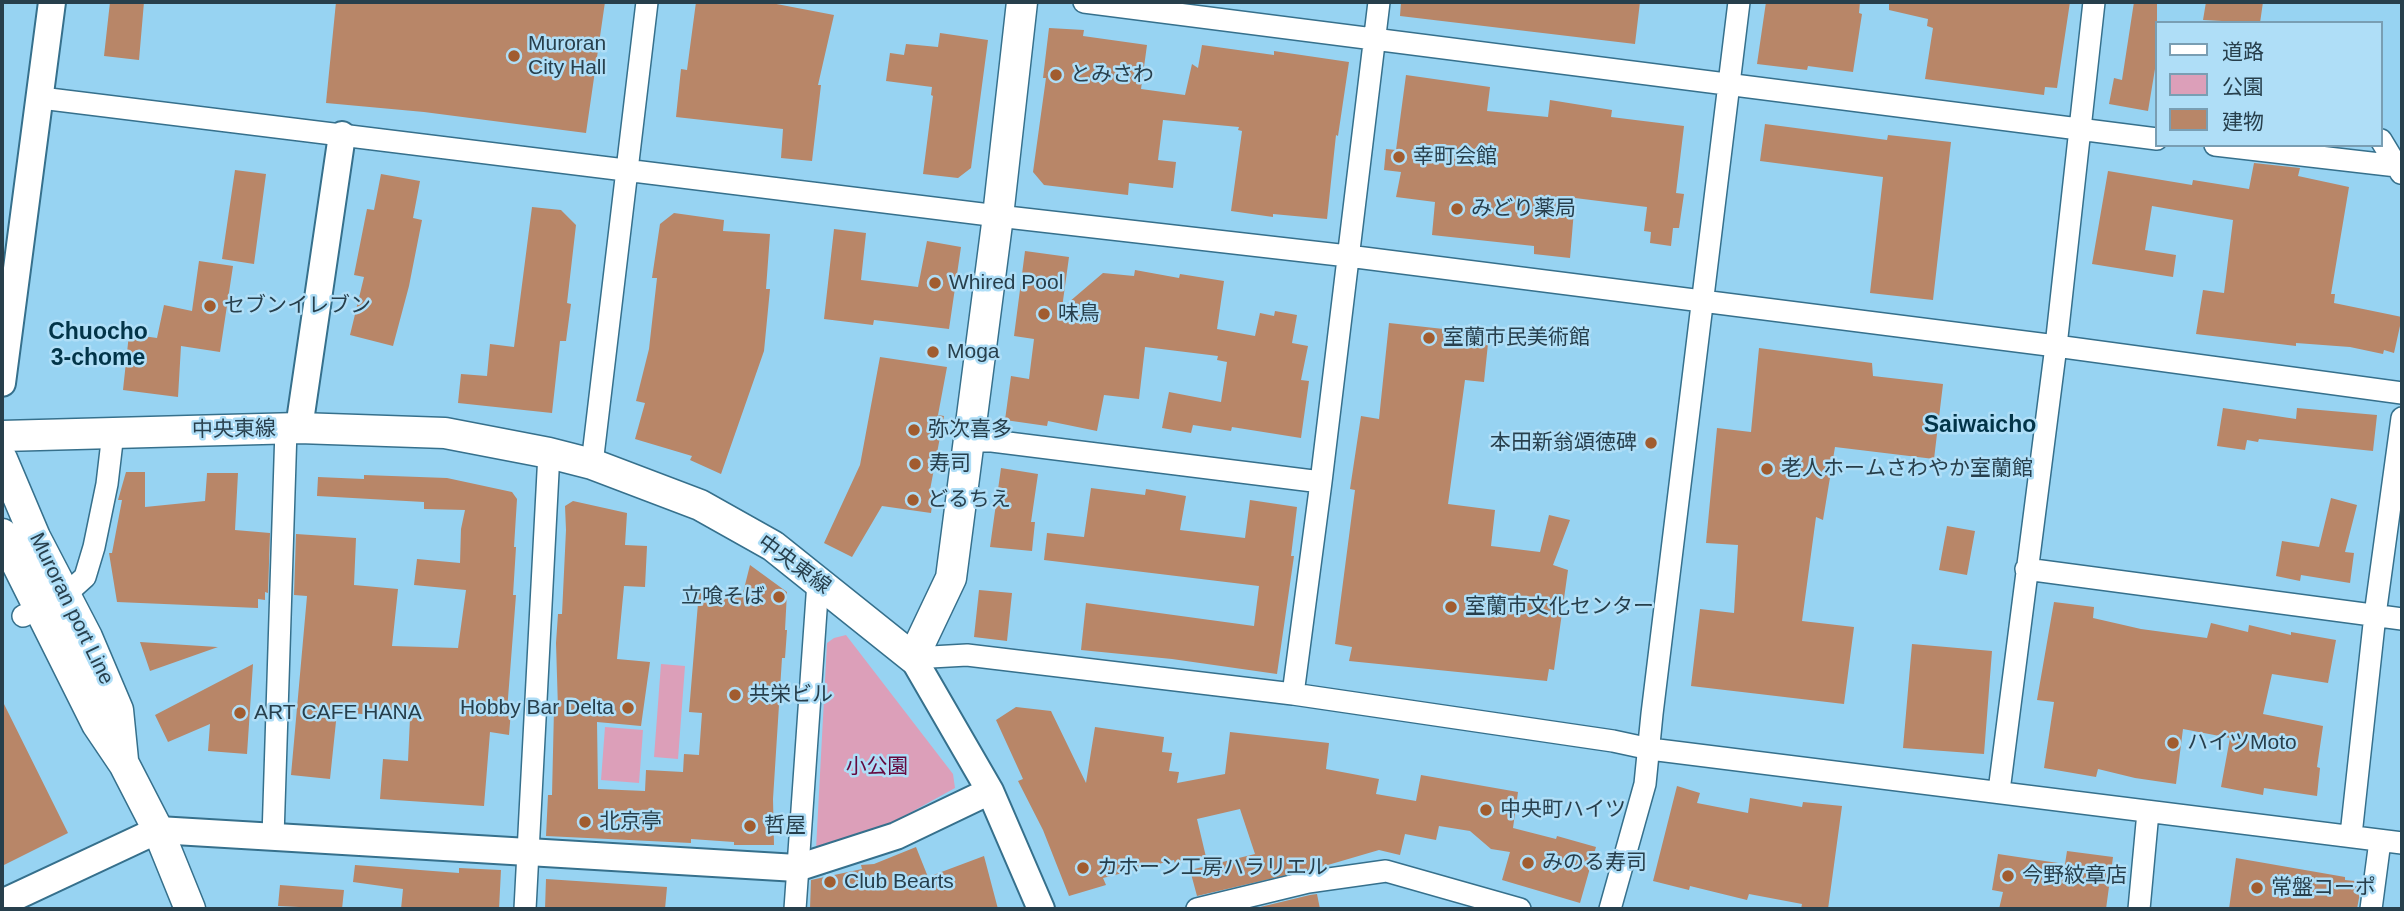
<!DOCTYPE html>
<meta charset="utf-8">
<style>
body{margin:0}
#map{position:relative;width:2404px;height:911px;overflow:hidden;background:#97d3f2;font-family:Helvetica,"Noto Sans JP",sans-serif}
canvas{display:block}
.frame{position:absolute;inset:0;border:4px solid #273f4c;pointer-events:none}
.legend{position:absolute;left:2155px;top:21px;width:228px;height:126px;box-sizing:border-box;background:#afdef7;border:2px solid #799eb3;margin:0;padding:9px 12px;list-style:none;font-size:21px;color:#273f4c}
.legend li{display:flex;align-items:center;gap:14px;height:35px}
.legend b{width:35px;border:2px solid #799eb3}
</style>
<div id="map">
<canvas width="2404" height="911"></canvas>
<div class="frame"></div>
<ul class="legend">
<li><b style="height:9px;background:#fff"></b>道路</li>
<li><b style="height:19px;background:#dc9fb9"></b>公園</li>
<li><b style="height:19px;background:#b88668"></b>建物</li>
</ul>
</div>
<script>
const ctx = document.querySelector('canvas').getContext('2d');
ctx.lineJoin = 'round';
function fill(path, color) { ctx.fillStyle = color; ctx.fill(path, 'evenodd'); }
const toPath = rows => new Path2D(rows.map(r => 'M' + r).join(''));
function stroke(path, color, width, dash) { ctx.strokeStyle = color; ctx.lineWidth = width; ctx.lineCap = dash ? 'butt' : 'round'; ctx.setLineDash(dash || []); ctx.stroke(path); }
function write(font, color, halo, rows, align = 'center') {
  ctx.font = font + ' Helvetica,"Noto Sans JP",sans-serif'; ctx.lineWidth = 5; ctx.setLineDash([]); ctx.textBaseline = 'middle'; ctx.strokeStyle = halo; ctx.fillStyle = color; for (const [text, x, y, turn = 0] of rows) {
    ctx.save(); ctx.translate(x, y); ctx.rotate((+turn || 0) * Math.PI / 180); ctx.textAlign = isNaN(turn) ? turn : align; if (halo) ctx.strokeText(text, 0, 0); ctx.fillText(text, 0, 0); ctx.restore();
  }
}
fill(toPath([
 [846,635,953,774,955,788,861,840,816,849,827,643,834,638],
 [661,664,685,666,678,759,654,757],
 [605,727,643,730,639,783,601,780]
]), '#dc9fb9');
fill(toPath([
 [110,2,144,2,139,60,104,56],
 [336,2,605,2,586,133,424,112,326,103],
 [696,2,766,2,834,15,818,85,821,85,812,161,781,158,783,129,676,117,681,69,687,70],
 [1401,2,1640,2,1635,44,1400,16],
 [1766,2,1860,2,1859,13,1862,14,1853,72,1808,66,1807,70,1757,64],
 [1889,2,2070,2,2057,88,2045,87,2044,95,1925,79,1933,28,1927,26,1928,19,1889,10],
 [2134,2,2157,2,2157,57,2148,111,2109,104,2114,78,2122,80],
 [2206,2,2263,2,2260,23,2203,20],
 [1049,28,1084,30,1083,36,1147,45,1141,89,1185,95,1192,64,1198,68,1202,45,1274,55,1274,51,1349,62,1338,136,1336,135,1327,219,1273,214,1273,217,1231,211,1242,131,1238,130,1239,127,1163,120,1158,160,1176,162,1173,188,1129,183,1128,195,1044,185,1033,172,1046,78,1043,78],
 [940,33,988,40,971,168,958,178,923,174,933,96,931,95,932,87,886,81,890,53,904,55,906,44,938,47],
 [1406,75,1490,87,1487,111,1548,117,1550,100,1612,110,1611,117,1684,126,1676,193,1684,194,1679,228,1673,228,1671,246,1650,243,1651,232,1644,231,1647,207,1575,198,1570,258,1534,254,1534,246,1432,235,1435,202,1396,197,1401,172,1384,170,1386,149,1396,150],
 [1765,124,1887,140,1888,135,1951,142,1933,300,1870,293,1883,177,1760,161],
 [2254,163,2300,168,2298,176,2349,187,2331,294,2335,294,2334,303,2402,317,2394,353,2384,350,2383,354,2350,347,2296,343,2296,346,2196,334,2203,290,2224,293,2233,220,2152,206,2145,250,2176,255,2173,277,2092,264,2108,171,2192,185,2193,180,2249,189],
 [235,170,266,174,254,264,222,259],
 [381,174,420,181,413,218,422,220,409,286,393,346,350,335,364,277,354,275,367,209,374,210],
 [532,207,561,210,576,225,567,303,571,304,566,341,560,341,552,413,458,403,461,374,487,376,490,344,514,347],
 [674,213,724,220,723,231,770,234,766,289,770,289,764,351,721,474,690,460,692,456,635,439,645,403,636,401,649,349,657,278,652,278,660,224],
 [834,229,866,233,861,280,918,287,927,241,961,247,949,329,874,320,873,325,824,319],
 [1025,251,1069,257,1062,308,1103,273,1134,276,1135,270,1179,278,1180,274,1224,281,1217,329,1255,336,1260,313,1274,316,1275,311,1297,315,1292,343,1308,346,1301,380,1309,381,1301,438,1232,427,1231,431,1193,425,1191,433,1162,428,1169,392,1221,402,1227,362,1217,360,1218,356,1145,347,1139,399,1104,395,1097,431,1048,421,1047,426,1005,420,1011,376,1029,379,1034,339,1014,336],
 [199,261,233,266,220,352,181,346,178,397,123,390,129,334,157,338,164,305,192,311],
 [1389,323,1489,334,1484,382,1465,380,1448,504,1495,510,1491,546,1540,552,1549,515,1570,520,1553,565,1568,570,1554,670,1549,669,1547,681,1349,661,1352,647,1335,644,1355,490,1350,489,1361,416,1379,419],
 [1759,348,1872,363,1873,376,1943,384,1934,459,1835,447,1823,520,1816,517,1802,621,1854,627,1844,704,1691,686,1700,609,1734,613,1738,545,1706,543,1717,428,1751,432],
 [880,357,947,367,938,415,944,416,930,490,934,491,931,513,882,506,852,557,824,543,860,465],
 [2223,408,2296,419,2297,408,2377,415,2373,451,2259,439,2258,442,2247,440,2245,450,2217,446],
 [1001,468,1038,474,1031,522,1035,522,1032,551,990,547],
 [126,472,145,472,145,507,205,501,207,473,238,473,235,530,270,533,268,593,265,592,265,600,258,599,258,608,117,602,109,553,112,553,122,500,118,500],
 [364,475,447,478,512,492,517,499,514,547,516,547,513,595,516,595,507,711,511,711,509,735,490,732,484,806,380,799,383,759,408,761,410,718,337,712,330,779,291,775,307,596,294,595,296,534,356,538,354,585,398,589,392,646,458,648,466,590,414,585,417,559,460,563,461,529,465,510,424,509,424,502,317,496,318,477,364,479],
 [1091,488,1145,495,1146,489,1186,496,1180,530,1245,538,1250,500,1297,507,1291,556,1294,556,1277,674,1172,659,1081,650,1086,603,1254,626,1259,586,1044,560,1047,533,1084,537],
 [2331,498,2357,505,2345,552,2354,553,2350,583,2301,575,2300,581,2276,576,2282,541,2319,547],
 [573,501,627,513,625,545,647,546,645,587,624,586,617,659,650,662,641,726,597,722,598,789,645,791,646,770,683,772,684,754,699,755,702,713,689,712,699,591,743,593,750,565,787,592,785,630,787,630,785,658,782,658,773,799,774,845,734,845,734,842,691,839,691,843,546,836,548,795,552,795,554,709,558,709,556,643,558,614,562,614,566,530,565,506],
 [1947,526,1975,531,1967,575,1939,570],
 [979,590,1012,593,1007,641,974,637],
 [2054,602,2094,607,2093,618,2141,629,2207,638,2211,623,2248,632,2249,625,2291,635,2291,632,2336,640,2328,683,2272,674,2263,714,2323,726,2317,767,2320,768,2317,796,2264,788,2263,795,2221,787,2230,738,2183,729,2176,784,2135,778,2098,769,2096,777,2044,768,2054,702,2037,700],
 [140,642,217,647,218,647,150,671],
 [1912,644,1992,651,1984,754,1903,748],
 [253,664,247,754,208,751,210,724,168,742,155,715],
 [2,700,68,833,2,866],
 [1016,707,1051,711,1086,783,1095,727,1164,737,1162,752,1172,753,1169,771,1179,772,1177,783,1225,774,1230,732,1329,743,1326,769,1379,779,1376,794,1416,801,1421,775,1518,792,1513,828,1556,839,1557,836,1596,847,1580,903,1502,880,1510,852,1491,849,1470,831,1439,826,1436,840,1405,834,1400,855,1379,850,1321,867,1197,896,1190,870,1255,854,1240,809,1197,819,1206,857,1175,864,1174,860,1103,878,1106,885,1069,896,1043,830,1018,781,1023,779,996,720],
 [1677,786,1700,793,1697,803,1748,813,1750,798,1802,807,1803,802,1842,806,1828,909,1801,909,1802,904,1749,894,1747,900,1690,886,1689,890,1653,881],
 [916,847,928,877,984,856,998,909,810,909,811,880,862,869,861,865,874,864],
 [2067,851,2113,857,2106,909,1999,909,2003,892,1992,890,1998,854,2065,864],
 [2236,858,2345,877,2345,880,2355,881,2354,886,2361,887,2357,909,2229,909],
 [355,865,459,873,459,868,501,870,499,909,401,909,403,889,353,882],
 [546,879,667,887,665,909,545,909],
 [280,885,344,890,342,909,278,906],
 [1317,894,1320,909,1252,909,1310,895]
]), '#b88668');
const minor = toPath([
 [1084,2,2157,139],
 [41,98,998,216,1348,256,2056,346,2402,393],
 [2381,140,2401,173],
 [2215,145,2397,166],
 [969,441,992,441,1321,482],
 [592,464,647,2],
 [2026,569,2402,619],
 [23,616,65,595,85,577,94,547,107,484,113,433],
 [913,658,967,655,1293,694,1613,741,1650,749,2402,843],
 [1293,694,1321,482,1379,2],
 [1999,791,2056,346,2094,2],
 [2351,835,2375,615,2402,418],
 [273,837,286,429],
 [525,909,549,453],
 [795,909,818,582],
 [1197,909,1308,882,1386,871,1520,909],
 [1610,909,1645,784,1652,714,1739,2],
 [2139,909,2148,812],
 [2371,909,2380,841]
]);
const tertiary = toPath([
 [2,383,52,2],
 [299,428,342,135],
 [913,658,990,791,1041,909],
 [2,903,158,830,797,868,896,836,990,791]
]);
const secondary = toPath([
 [2,436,299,428,445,433,549,453,592,464,700,505,773,546,913,658,951,578,998,216,1022,2],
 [2,459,35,537,87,637,118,710,123,760],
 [2,534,97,724,124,764,158,830,190,909]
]);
stroke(minor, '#36708c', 24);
stroke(tertiary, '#36708c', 30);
stroke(secondary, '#36708c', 33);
stroke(minor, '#fff', 21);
stroke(tertiary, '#fff', 26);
stroke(secondary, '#fff', 30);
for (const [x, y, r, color] of [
 [514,56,7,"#a15c2f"],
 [1056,75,7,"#a15c2f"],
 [1399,157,7,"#a15c2f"],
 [1457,209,7,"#a15c2f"],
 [935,283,7,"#a15c2f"],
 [210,306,7,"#a15c2f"],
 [1044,314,7,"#a15c2f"],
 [1429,338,7,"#a15c2f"],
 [933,352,7,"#a15c2f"],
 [914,430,7,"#a15c2f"],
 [1651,443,7,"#a15c2f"],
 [915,464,7,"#a15c2f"],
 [1767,469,7,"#a15c2f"],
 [913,500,7,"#a15c2f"],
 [779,597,7,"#a15c2f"],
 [1451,607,7,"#a15c2f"],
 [735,695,7,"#a15c2f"],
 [628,708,7,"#a15c2f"],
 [240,713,7,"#a15c2f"],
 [2173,743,7,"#a15c2f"],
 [1486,810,7,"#a15c2f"],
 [585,822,7,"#a15c2f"],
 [750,826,7,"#a15c2f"],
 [1528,863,7,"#a15c2f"],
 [1083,868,7,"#a15c2f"],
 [2008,876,7,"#a15c2f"],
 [830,882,7,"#a15c2f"],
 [2257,888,7,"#a15c2f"]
]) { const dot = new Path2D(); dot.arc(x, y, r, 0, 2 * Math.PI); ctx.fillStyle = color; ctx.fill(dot); stroke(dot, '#afdef7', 2.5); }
write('21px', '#273f4c', '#afdef7', [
 ["Muroran",528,44],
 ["City Hall",528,68],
 ["とみさわ",1070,75],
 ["幸町会館",1413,157],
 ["みどり薬局",1471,209],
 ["Whired Pool",949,283],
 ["セブンイレブン",224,306],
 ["味鳥",1058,314],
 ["室蘭市民美術館",1443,338],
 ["Moga",947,352],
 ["弥次喜多",928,430],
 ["本田新翁頌徳碑",1637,443,"right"],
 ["寿司",929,464],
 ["老人ホームさわやか室蘭館",1781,469],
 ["どるちえ",927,500],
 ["立喰そば",765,597,"right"],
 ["室蘭市文化センター",1465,607],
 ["共栄ビル",749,695],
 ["Hobby Bar Delta",614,708,"right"],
 ["ART CAFE HANA",254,713],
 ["ハイツMoto",2187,743],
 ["中央町ハイツ",1500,810],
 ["北京亭",599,822],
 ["哲屋",764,826],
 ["みのる寿司",1542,863],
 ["カホーン工房ハラリエル",1097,868],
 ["今野紋章店",2022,876],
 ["Club Bearts",844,882],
 ["常盤コーポ",2271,888]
], 'left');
write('21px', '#273f4c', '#afdef7', [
 ["中央東線",234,430,-1],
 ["中央東線",794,565,36],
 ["Muroran port Line",71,609,64]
]);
write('21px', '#650a3f', '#afdef7', [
 ["小公園",877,767]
]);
write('bold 23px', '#023448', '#afdef7', [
 ["Chuocho",98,333],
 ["3-chome",98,359],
 ["Saiwaicho",1980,426]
]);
</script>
